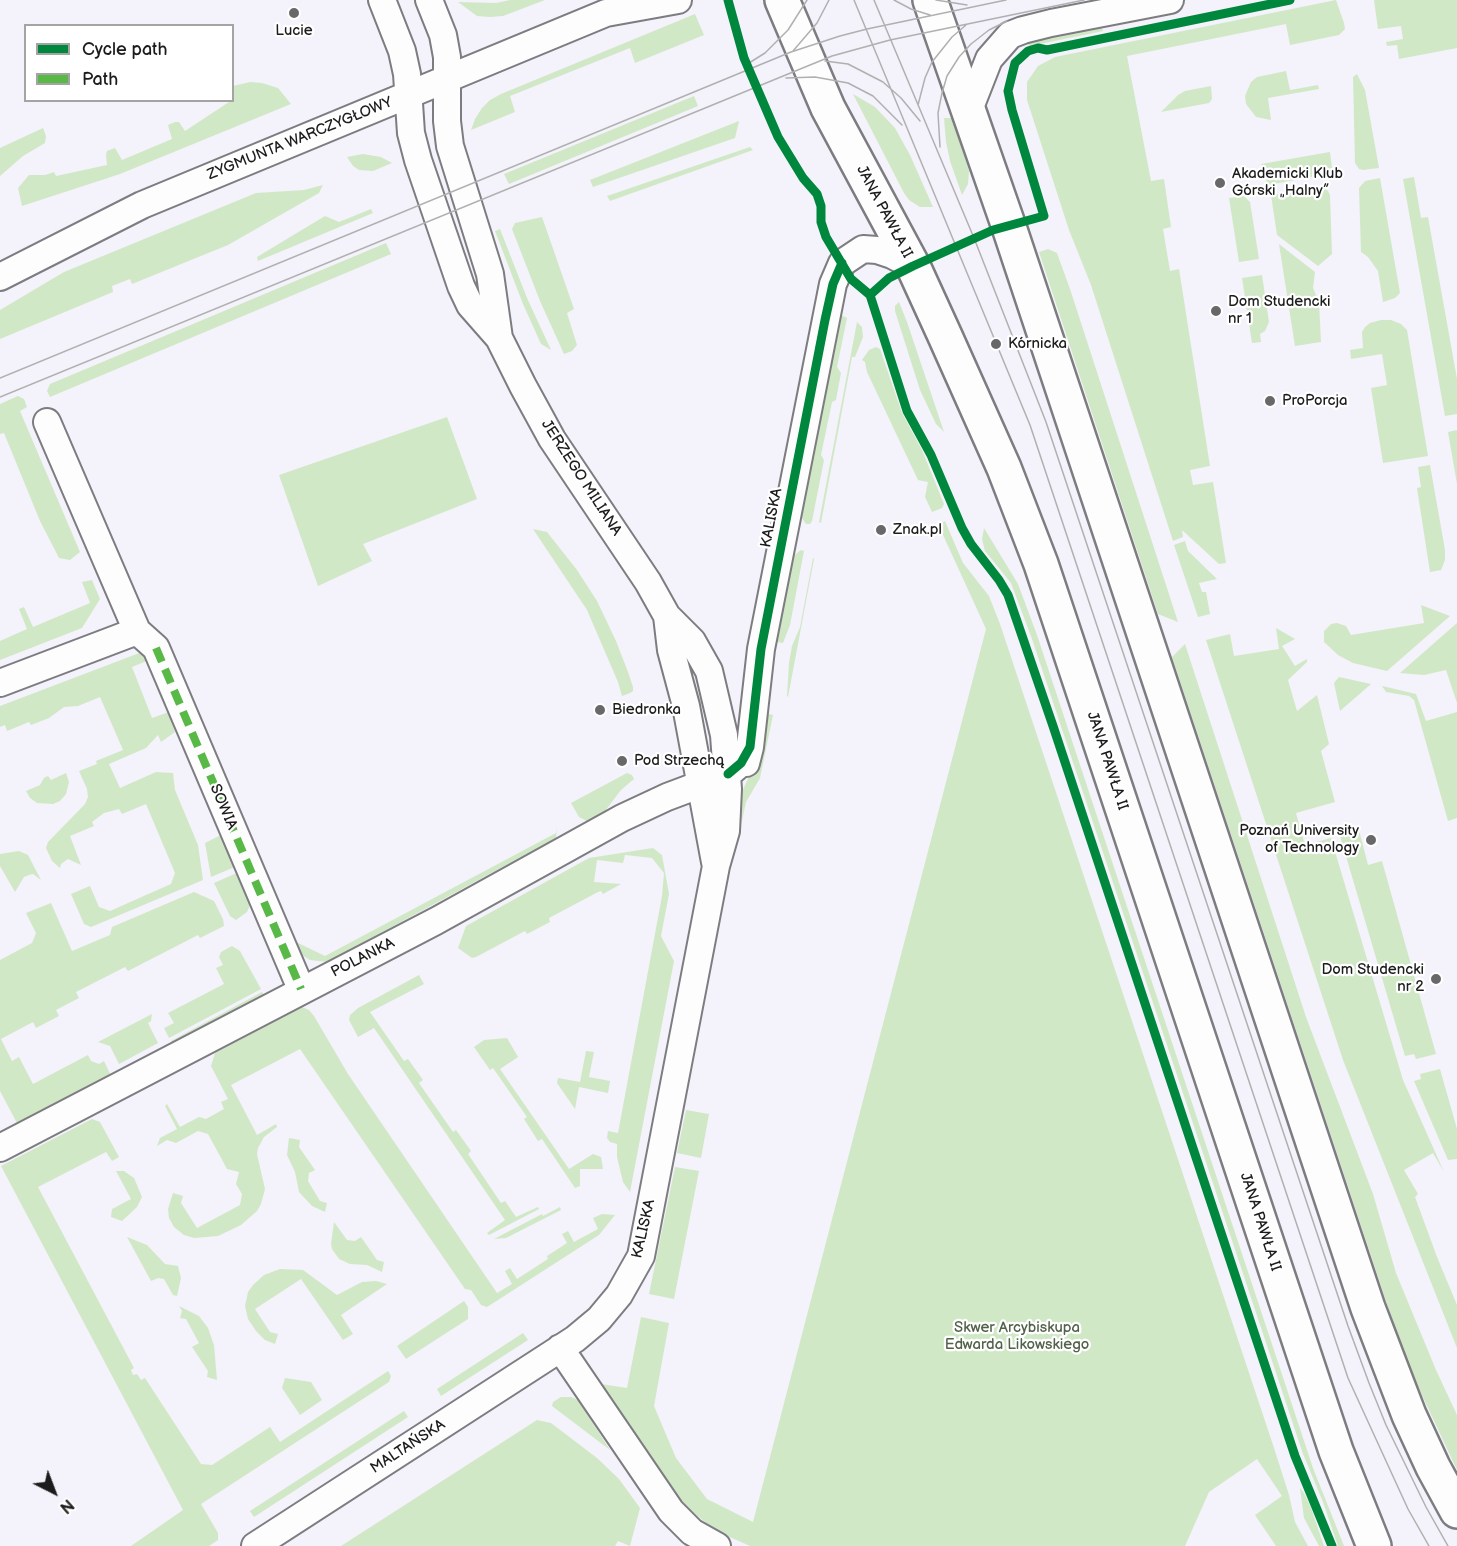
<!DOCTYPE html>
<meta charset="utf-8">
<style>
body{margin:0}
#map{position:relative;width:1457px;height:1546px;overflow:hidden;background:#f4f2fa;font-family:"Balsamiq Sans",sans-serif}
canvas{display:block}
.legend{position:absolute;left:24px;top:24px;width:210px;height:78px;box-sizing:border-box;background:#fff;border:2px solid #a4a4a4;margin:0;padding:8px 10px;list-style:none;font-size:18px;color:#1c1c1c}
.legend li{display:flex;align-items:center;gap:12px;height:30px}
.legend b{width:30px;border:2px solid #a4a4a4}
.north{position:absolute;left:24px;top:1462px;width:60px;height:60px;-webkit-text-stroke:4px #fff;paint-order:stroke;rotate:138deg;font-size:16px;font-weight:700;line-height:24px;text-align:center;color:#1c1c1c}
.north::after{content:'';display:block;margin:auto;width:21px;height:27px;background:#1c1c1c;clip-path:polygon(50% 0,100% 100%,50% 72%,0 100%)}
</style>
<div id="map">
<canvas width="1457" height="1546"></canvas>
<ul class="legend">
<li><b style="height:8px;background:#00873e"></b>Cycle path</li>
<li><b style="height:8px;background:#58b947"></b>Path</li>
</ul>
<div class="north">N</div>
</div>
<script>
const ctx = document.querySelector('canvas').getContext('2d');
ctx.lineJoin = 'round';
function fill(path, color) { ctx.fillStyle = color; ctx.fill(path, 'evenodd'); }
const toPath = rows => new Path2D(rows.map(r => 'M' + r).join(''));
function stroke(path, color, width, dash) { ctx.strokeStyle = color; ctx.lineWidth = width; ctx.lineCap = dash ? 'butt' : 'round'; ctx.setLineDash(dash || []); ctx.stroke(path); }
function write(font, color, halo, rows, align = 'center') {
  ctx.font = font + ' "Balsamiq Sans",sans-serif'; ctx.lineWidth = 4.5; ctx.setLineDash([]); ctx.textBaseline = 'middle'; ctx.strokeStyle = halo; ctx.fillStyle = color; for (const [text, x, y, turn = 0] of rows) {
    ctx.save(); ctx.translate(x, y); ctx.rotate((+turn || 0) * Math.PI / 180); ctx.textAlign = isNaN(turn) ? turn : align; if (halo) ctx.strokeText(text, 0, 0); ctx.fillText(text, 0, 0); ctx.restore();
  }
}
fill(toPath([
 [510,0,545,0,503,16,490,17,477,16,458,2,496,3],
 [1336,0,1344,23,1345,29,1339,35,1290,45,1286,24,1127,56,1151,181,1164,179,1171,227,1163,229,1170,271,1179,269,1210,466,1190,470,1193,485,1213,482,1226,563,1219,564,1182,530,1183,537,1173,541,1091,285,1069,230,1027,100,1027,82,1038,66,1055,57],
 [1374,0,1457,0,1457,48,1399,59,1397,45,1387,46,1386,42,1403,39,1401,26,1378,29],
 [695,14,704,35,635,63,630,48,510,96,515,112,471,130,475,119,482,108,490,100,501,94],
 [1100,21,1103,31,1030,46,1022,41],
 [1286,71,1290,90,1318,85,1319,89,1268,98,1271,120,1256,117,1246,104,1245,96,1251,82,1257,77],
 [1357,74,1365,90,1379,168,1363,170,1359,169,1355,163,1353,77],
 [250,82,262,83,278,88,291,104,120,174,22,206,18,188,29,175,45,175,54,172,56,176,107,165,106,155,107,151,115,148,122,160,172,139,168,125,175,122,179,122,185,131,229,102,228,101,232,100,233,86],
 [1211,86,1212,99,1209,103,1161,112,1178,95,1185,91],
 [853,94,875,107,895,128,910,155,933,207,920,207,909,200,904,193],
 [694,96,698,106,509,184,504,174],
 [944,118,952,118,969,171,968,184,962,195,950,161,946,142],
 [739,121,735,138,593,187,590,180],
 [43,128,46,136,45,143,23,156,0,176,0,148],
 [750,147,753,150,610,201,607,196],
 [1330,152,1332,168,1328,174,1268,185,1261,164],
 [363,154,381,157,392,163,373,171,359,170,353,166,347,157],
 [1414,177,1421,218,1428,217,1457,379,1457,414,1445,416,1403,179],
 [1380,178,1400,293,1395,298,1383,302,1378,271,1368,257,1361,252,1359,188,1365,181],
 [323,185,319,193,228,245,132,284,130,279,112,286,113,292,0,339,0,310,64,272,256,193,304,190],
 [1322,187,1328,191,1330,195,1332,254,1318,266,1277,235,1271,195],
 [1244,196,1250,202,1259,259,1239,262,1229,198],
 [371,209,373,213,258,261,257,257,325,216,339,222],
 [542,217,574,309,567,313,577,345,572,351,564,354,540,301,512,229,515,223],
 [500,229,527,298,551,350,541,344,523,304,495,231],
 [386,243,391,254,50,397,47,391,50,384],
 [1279,244,1315,272,1313,288,1319,302,1321,342,1295,346],
 [1048,249,1057,253,1071,292,1178,622,1158,614,1039,252],
 [1262,275,1269,322,1265,331,1260,334,1261,342,1252,343,1242,278],
 [899,302,907,322,944,432,936,424,920,390,895,311,895,306],
 [839,314,847,318,837,367,841,373,836,400,832,402,821,455,824,460,812,521,810,524,806,524,800,515],
 [1381,320,1391,320,1401,324,1407,330,1428,456,1383,463,1371,388,1387,385,1382,354,1351,359,1350,350,1363,348,1362,332,1365,327,1370,323],
 [857,322,862,327,863,337,855,357,852,357,821,523,819,522],
 [876,347,880,349,902,413,922,450,944,504,942,508,932,512,925,497,928,482,918,480,867,372,865,362,862,360,869,350],
 [18,396,24,399,27,407,20,411,80,552,70,560,59,558,40,521,4,433,0,434,0,404],
 [447,417,477,499,363,544,372,561,318,586,279,475],
 [1457,430,1457,484,1448,432],
 [1430,465,1445,550,1445,560,1441,570,1430,572,1417,488,1421,487,1418,467],
 [945,521,963,563,989,596,1000,624,1274,1448,1289,1495,1295,1522,1308,1546,1276,1546,1255,1515,1282,1496,1257,1459,1209,1492,1185,1546,750,1546,716,1531,683,1504,668,1487,631,1433,601,1384,627,1388,641,1317,669,1323,654,1406,676,1458,707,1499,753,1522,986,629,938,524],
 [984,528,1018,584,1037,635,1313,1468,1344,1546,1338,1546,1323,1502,1303,1454,1032,639,1011,583,985,551,982,539],
 [533,529,547,532,577,570,597,601,616,641,628,672,633,687,633,691,630,693,622,696,618,682,587,610],
 [1185,541,1188,551,1217,579,1199,583,1202,592,1206,592,1210,614,1198,617,1174,545],
 [801,550,804,551,790,625,783,643,776,642,792,557],
 [813,558,814,559,788,697,787,696,789,663,792,646,800,627],
 [92,580,100,599,82,628,0,660,0,641,27,629,19,609,24,607,33,627,90,603,82,582],
 [1421,605,1450,616,1387,671,1353,663,1338,655,1324,642,1324,631,1331,624,1337,623,1346,626,1351,635,1424,623],
 [1457,623,1457,703,1446,670,1424,675,1400,673],
 [1276,628,1295,639,1282,646,1295,666,1307,659,1307,662,1288,680,1297,711,1317,695,1329,744,1321,751,1335,802,1296,813,1305,845,1331,838,1403,1080,1444,1172,1433,1153,1404,1170,1418,1194,1415,1197,1437,1257,1457,1305,1457,1348,1343,1060,1206,640,1230,634,1234,656,1279,649],
 [1185,644,1306,1017,1373,1194,1396,1273,1436,1370,1457,1415,1457,1470,1414,1378,1396,1331,1172,657],
 [142,652,149,660,132,667,152,718,169,712,175,732,161,742,158,735,146,748,109,764,120,788,156,772,173,773,175,790,198,845,203,880,91,927,84,924,71,894,90,886,99,907,110,911,171,884,175,873,146,804,122,814,119,809,104,813,92,822,94,826,70,836,81,865,68,859,61,864,60,868,52,861,46,848,48,842,85,804,88,797,87,789,79,771,97,764,96,761,123,750,100,697,78,706,64,707,49,718,31,725,29,722,7,731,5,725,0,727,0,706],
 [1339,677,1371,684,1340,711,1334,683],
 [1382,686,1416,694,1426,721,1457,712,1457,818,1448,821,1414,700,1409,696,1386,692],
 [769,714,773,715,760,778,746,802,740,830,737,831,739,799,757,758,761,720],
 [66,773,69,782,66,794,60,801,53,804,37,803,30,798,26,791,40,785,44,778,48,776,51,780],
 [627,773,632,775,634,779,621,790,602,815,593,821,587,821,579,817,571,803],
 [557,828,556,838,327,962,310,960,302,955,297,949,294,941,325,956,556,833],
 [1359,830,1368,865,1382,861,1436,1054,1416,1059,1414,1054,1405,1056,1340,836],
 [223,834,237,866,211,877,205,843],
 [653,848,662,855,669,894,661,936,674,961,630,1192,623,1182,617,1157,617,1144,610,1142,607,1138,608,1131,618,1133,662,896,664,873,652,858,625,855,623,863,597,860,594,882,621,884,603,894,601,891,598,892,549,918,550,922,527,934,525,931,476,957,472,958,458,948,466,926,589,858],
 [19,851,28,855,41,880,33,874,29,875,24,877,15,892,0,866,0,854],
 [239,872,251,903,247,912,236,920,230,916,214,883],
 [194,892,214,901,223,919,224,926,200,938,198,935,128,971,125,967,76,992,79,998,56,1010,59,1016,36,1028,33,1022,1,1039,12,1061,19,1057,33,1084,88,1055,91,1061,99,1064,104,1061,111,1076,18,1125,0,1091,0,960,32,943,36,933,26,913,51,903,72,951,110,935,112,927],
 [232,946,240,951,261,989,169,1038,164,1028,174,1023,168,1013,224,984,216,968,223,965,219,957,221,952],
 [419,975,424,984,370,1012,404,1061,408,1059,423,1080,419,1083,453,1132,456,1130,471,1151,468,1154,501,1203,505,1201,516,1217,538,1207,539,1209,489,1235,487,1233,505,1220,374,1028,358,1037,349,1020,350,1015,358,1008],
 [262,992,264,995,172,1044,171,1041],
 [302,1007,309,1010,314,1016,348,1074,497,1293,512,1284,505,1271,510,1268,517,1279,548,1259,547,1256,567,1243,562,1234,568,1231,574,1242,598,1229,593,1218,602,1214,615,1215,599,1235,498,1300,487,1307,481,1305,471,1290,465,1289,300,1049,231,1085,257,1135,276,1124,277,1127,264,1137,258,1148,257,1154,265,1189,261,1204,257,1211,241,1225,218,1236,194,1238,184,1235,174,1227,169,1218,168,1209,173,1193,183,1196,181,1203,197,1228,240,1205,242,1194,236,1184,239,1172,227,1169,208,1134,198,1131,176,1143,167,1140,157,1146,160,1138,177,1129,165,1106,167,1104,180,1127,199,1117,206,1119,224,1109,221,1102,228,1099,211,1066,215,1053],
 [152,1014,151,1021,148,1023,158,1043,119,1064,110,1046,98,1042],
 [507,1038,518,1057,500,1069,569,1169,593,1154,601,1157,603,1169,580,1169,580,1186,575,1188,542,1139,538,1141,524,1119,527,1117,493,1068,490,1070,474,1047,484,1040],
 [586,1051,594,1052,589,1077,610,1081,608,1093,579,1087,575,1109,557,1083,558,1078,580,1082],
 [1440,1069,1457,1129,1457,1159,1448,1160,1414,1081,1421,1079,1420,1074],
 [686,1110,709,1114,701,1158,677,1153],
 [92,1119,100,1122,119,1157,112,1161,106,1152,38,1187,134,1368,131,1370,133,1375,137,1374,141,1380,145,1378,201,1464,212,1465,270,1427,280,1442,388,1371,391,1376,389,1382,201,1504,218,1533,218,1540,209,1546,131,1546,183,1510,1,1166],
 [289,1138,300,1140,299,1147,315,1170,309,1173,308,1181,320,1201,327,1203,325,1212,312,1206,299,1192,295,1172,287,1155],
 [675,1167,699,1171,674,1299,649,1294],
 [116,1171,124,1171,134,1178,142,1197,137,1207,122,1221,111,1217,112,1209,131,1199],
 [560,1207,561,1210,506,1238,494,1239,542,1214,543,1216],
 [334,1222,347,1240,355,1241,361,1237,377,1260,384,1262,382,1272,367,1265,350,1264,339,1259,332,1249,331,1244],
 [127,1237,147,1245,165,1264,178,1266,181,1278,177,1296,173,1295,164,1279,158,1278,151,1281],
 [280,1269,303,1270,337,1295,362,1282,376,1281,387,1284,341,1315,353,1334,343,1340,301,1279,255,1309,270,1332,278,1334,275,1344,265,1340,256,1331,248,1319,245,1306,248,1292,253,1285,264,1275],
 [464,1301,468,1307,468,1319,406,1359,397,1346],
 [179,1306,199,1316,208,1328,214,1345,217,1380,207,1377,208,1371,192,1347,199,1343,186,1319,180,1318,182,1311],
 [523,1333,528,1340,441,1396,437,1389],
 [285,1378,311,1382,322,1400,300,1415,282,1388],
 [561,1397,571,1397,578,1400,610,1450,552,1406,553,1402],
 [404,1411,408,1417,254,1517,250,1511],
 [537,1420,551,1423,597,1458,619,1479,640,1508,630,1546,618,1541,615,1546,341,1546],
 [1300,1488,1304,1493,1311,1508,1324,1546,1319,1546,1304,1518]
]), '#d1e8c7');
const street = toPath([
 [429,0,443,35,447,57,447,121,450,146,490,274,499,338],
 [969,110,989,59,1010,35,1023,30,1051,23,1170,0],
 [0,277,142,205,606,13,678,0],
 [47,422,137,631,156,648,301,989],
 [667,616,671,650,686,706,715,862],
 [0,683,137,631],
 [746,763,750,747,761,649,833,284,842,263,863,249,877,250,892,255,913,266],
 [0,1148,436,921,622,818,667,797,728,774,741,763,750,747],
 [560,1348,671,1511,692,1532,717,1546],
 [255,1546,575,1339,599,1319,619,1295,641,1256,716,866,726,831,728,789,724,735,709,671,692,641,667,616,648,582,552,439,523,386,499,338,470,305,461,286,418,160,411,133,407,74,402,51,382,0]
]);
const secondary = toPath([
 [782,0,828,108,913,266,945,336,1004,468,1041,564,1336,1451,1374,1546],
 [930,0,1010,230,1368,1308,1409,1415,1433,1467,1457,1511]
]);
stroke(street, '#7d7c80', 30);
stroke(secondary, '#7d7c80', 38);
stroke(street, '#fdfdfe', 26);
stroke(secondary, '#fdfdfe', 33);
stroke(toPath([
 [854,0,1030,425,1348,1378,1408,1509,1429,1546],
 [874,0,974,238,1046,422,1348,1326,1369,1383,1386,1425,1426,1507,1448,1546],
 [894,0,911,9,930,15],
 [936,0,967,5],
 [793,51,817,23,829,0],
 [825,61,848,64,883,82,901,98,920,121],
 [749,63,765,53,788,30,807,0],
 [786,78,815,77,848,83,873,96,902,125],
 [918,105,925,78,932,62,952,37,966,25],
 [940,147,938,113,942,93,947,76,959,57,971,44,989,30,1007,21],
 [0,378,791,52,840,36,867,29,1006,0],
 [0,397,832,56,890,40,1084,0]
]), '#b0b0b1', 1.5);
stroke(toPath([
 [156,648,301,989]
]), '#58b947', 8, [15, 8]);
stroke(toPath([
 [728,0,744,58,778,137,803,178,817,194,821,206,821,222,826,237,851,279,870,295,907,411,931,455,962,528,971,544,999,580,1008,595,1053,726,1295,1456,1332,1546],
 [870,295,889,278,913,266,993,230,1044,216,1012,110,1008,91,1015,63,1028,51,1038,48,1047,50,1290,0],
 [728,774,741,763,750,747,761,649,825,320,833,284,842,263]
]), '#00873e', 9);
for (const [x, y, r, color] of [
 [294,13,6,"#68676a"],
 [1220,183,6,"#68676a"],
 [1216,311,6,"#68676a"],
 [996,344,6,"#68676a"],
 [1270,401,6,"#68676a"],
 [881,530,6,"#68676a"],
 [600,710,6,"#68676a"],
 [622,761,6,"#68676a"],
 [1371,840,6,"#68676a"],
 [1436,979,6,"#68676a"]
]) { const dot = new Path2D(); dot.arc(x, y, r, 0, 2 * Math.PI); ctx.fillStyle = color; ctx.fill(dot); stroke(dot, '#fff', 2); }
write('15px', '#1c1c1c', '#fff', [
 ["Lucie",294,31,"center"],
 ["Akademicki Klub",1232,174],
 ["Górski „Halny”",1232,191],
 ["Dom Studencki",1228,302],
 ["nr 1",1228,319],
 ["Kórnicka",1008,344],
 ["ProPorcja",1282,401],
 ["Znak.pl",893,530],
 ["Biedronka",612,710],
 ["Pod Strzechą",634,761],
 ["Poznań University",1359,831,"right"],
 ["of Technology",1359,848,"right"],
 ["Dom Studencki",1424,970,"right"],
 ["nr 2",1424,987,"right"]
], 'left');
write('15px', '#1c1c1c', '#fff', [
 ["ZYGMUNTA WARCZYGŁOWY",300,139,-22],
 ["JANA PAWŁA II",884,212,62],
 ["JERZEGO MILIANA",581,478,57],
 ["KALISKA",772,518,-79],
 ["JANA PAWŁA II",1107,761,72],
 ["SOWIA",223,807,67],
 ["POLANKA",363,958,-27],
 ["JANA PAWŁA II",1260,1222,72],
 ["KALISKA",644,1229,-77],
 ["MALTAŃSKA",408,1447,-33]
]);
write('15px', '#526149', '#fff', [
 ["Skwer Arcybiskupa",1017,1328],
 ["Edwarda Likowskiego",1017,1345]
]);
</script>
